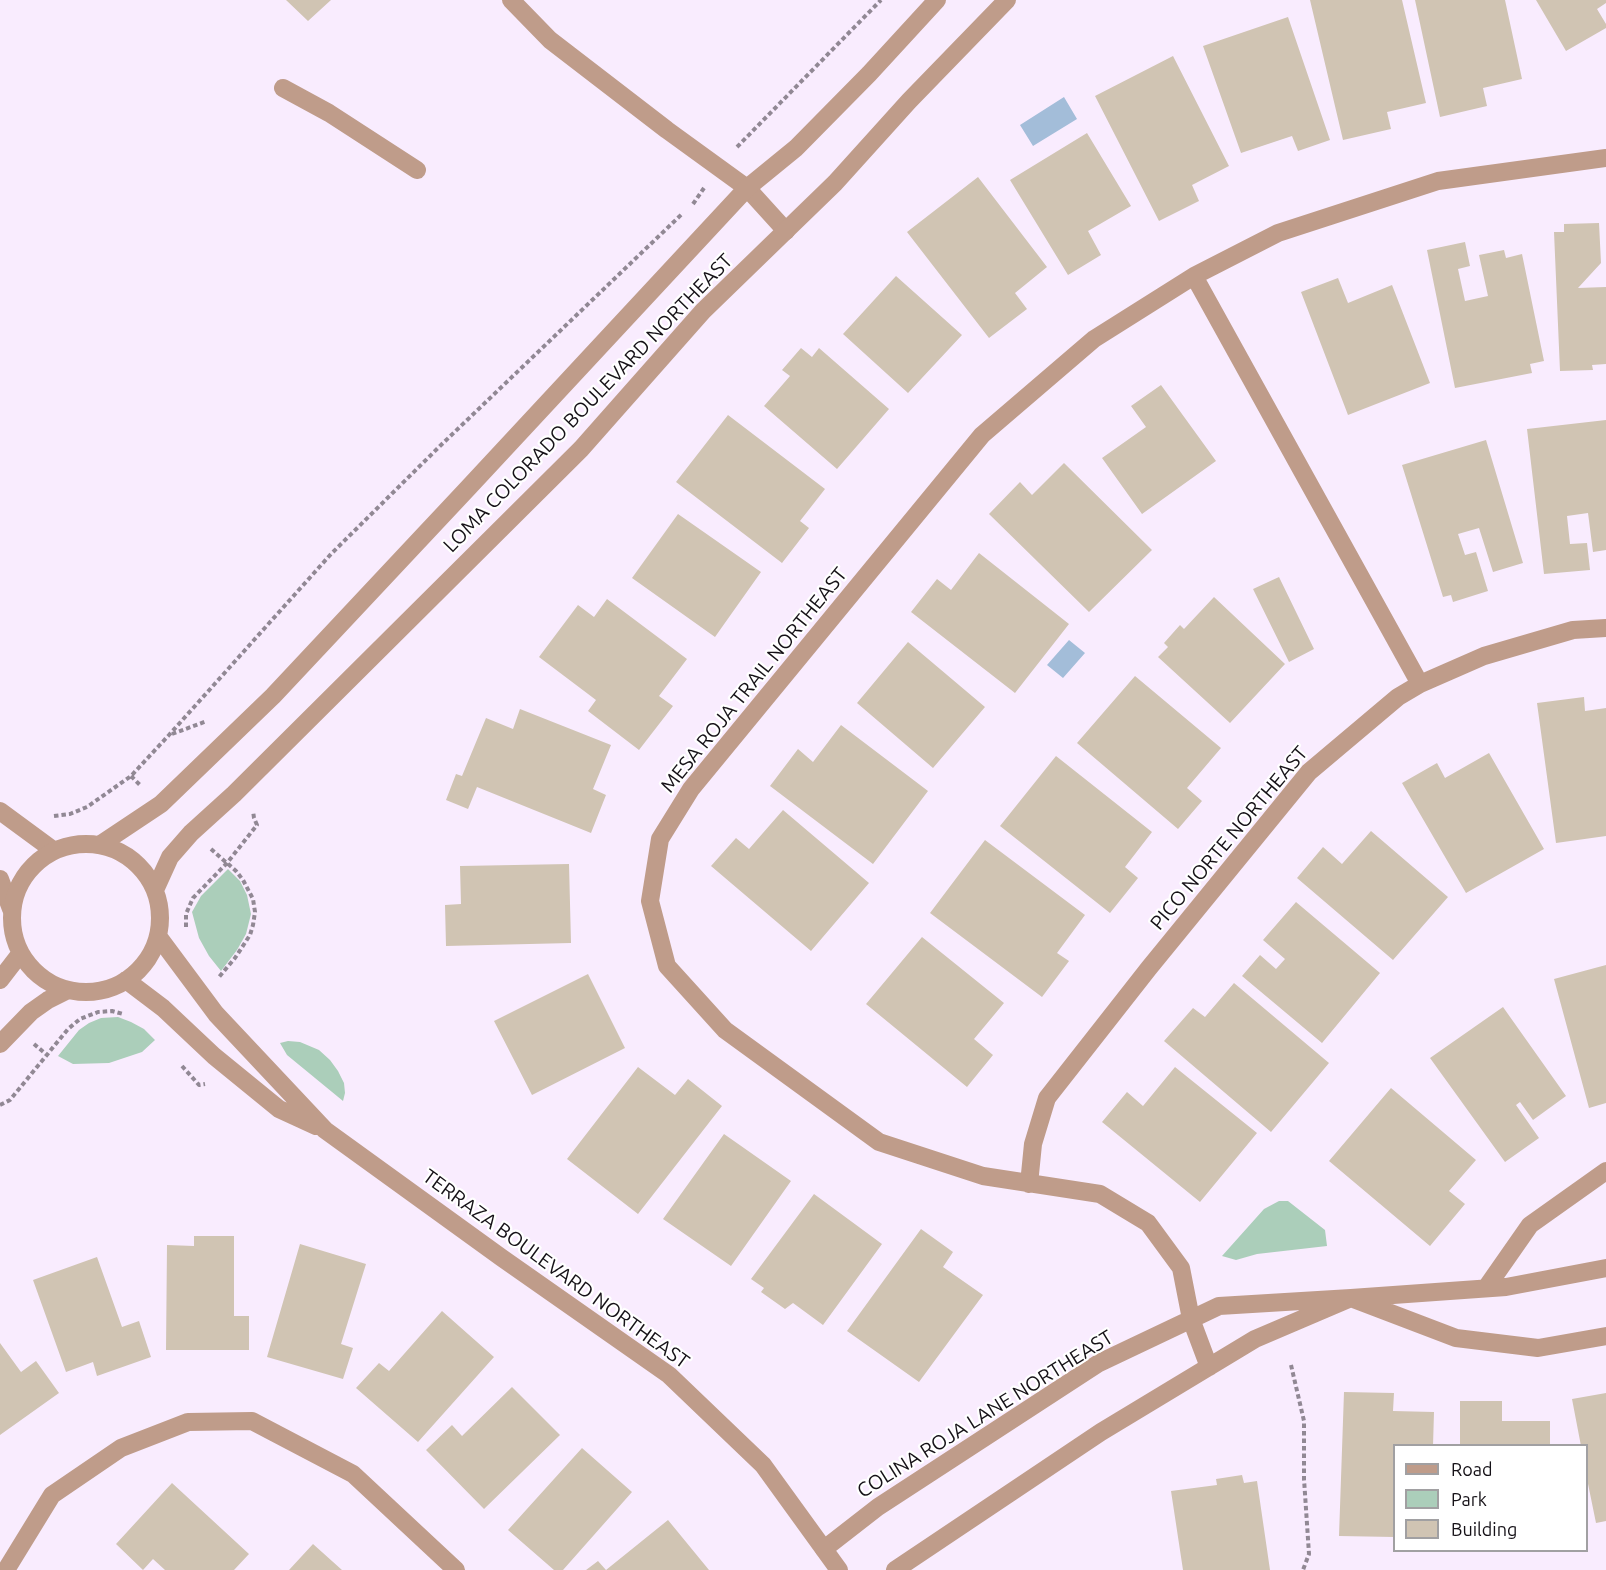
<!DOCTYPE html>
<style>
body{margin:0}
#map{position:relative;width:1606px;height:1570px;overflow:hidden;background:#f9ecfe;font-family:Ubuntu,sans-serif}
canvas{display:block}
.legend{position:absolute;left:1393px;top:1444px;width:195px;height:108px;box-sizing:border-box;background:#fff;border:2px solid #a1a0a2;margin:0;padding:8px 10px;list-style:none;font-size:18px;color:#151117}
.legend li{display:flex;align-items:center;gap:12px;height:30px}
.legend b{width:30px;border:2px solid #a1a0a2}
</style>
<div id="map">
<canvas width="1606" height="1570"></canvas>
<ul class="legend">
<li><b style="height:8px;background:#bf9c8a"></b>Road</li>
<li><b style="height:16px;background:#abceba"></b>Park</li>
<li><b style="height:16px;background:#d0c4b3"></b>Building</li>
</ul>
</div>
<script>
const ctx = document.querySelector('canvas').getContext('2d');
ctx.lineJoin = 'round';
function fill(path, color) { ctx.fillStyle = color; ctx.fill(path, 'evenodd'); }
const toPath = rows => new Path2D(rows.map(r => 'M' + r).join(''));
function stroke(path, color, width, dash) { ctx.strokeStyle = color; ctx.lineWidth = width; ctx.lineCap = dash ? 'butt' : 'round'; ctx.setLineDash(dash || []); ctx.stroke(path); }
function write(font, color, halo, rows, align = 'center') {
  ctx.font = font + ' Ubuntu,sans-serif'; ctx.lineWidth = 4.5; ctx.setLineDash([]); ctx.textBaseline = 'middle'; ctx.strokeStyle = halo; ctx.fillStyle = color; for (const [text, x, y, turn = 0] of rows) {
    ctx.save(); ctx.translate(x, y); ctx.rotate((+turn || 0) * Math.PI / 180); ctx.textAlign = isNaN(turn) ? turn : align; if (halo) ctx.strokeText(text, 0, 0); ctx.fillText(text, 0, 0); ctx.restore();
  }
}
fill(toPath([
 [228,869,240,881,247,895,251,914,246,934,237,950,221,971,209,956,199,938,192,912,201,896],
 [118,1017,131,1022,144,1029,155,1040,142,1052,109,1063,73,1064,58,1056,79,1030,89,1023,101,1018],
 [288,1041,300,1042,319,1050,330,1060,338,1071,344,1083,345,1093,343,1101,287,1055,280,1043],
 [1279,1201,1288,1201,1325,1230,1327,1246,1257,1254,1236,1260,1222,1256,1264,1209]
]), '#abceba');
fill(toPath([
 [1064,97,1077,119,1033,146,1020,125],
 [1069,640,1085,653,1063,678,1047,665]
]), '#a3bdd9');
fill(toPath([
 [286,0,331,0,308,21],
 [1310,0,1402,0,1426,103,1387,112,1391,129,1343,140],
 [1415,0,1505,0,1522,79,1483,88,1487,106,1440,117],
 [1536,0,1606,0,1606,3,1597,9,1606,24,1606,28,1566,51],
 [1288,17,1330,140,1298,151,1292,136,1241,153,1203,46],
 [1173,56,1229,166,1192,185,1199,201,1159,221,1095,96],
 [1087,133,1131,206,1088,231,1101,255,1068,275,1010,180],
 [978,177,1047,267,1015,293,1027,309,989,338,907,232],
 [1599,223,1601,263,1578,288,1606,287,1606,364,1592,365,1593,370,1560,371,1554,232,1564,232,1564,224],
 [1465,242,1470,266,1458,269,1465,301,1488,296,1479,255,1504,250,1506,258,1522,254,1544,361,1530,364,1532,373,1455,388,1427,250],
 [896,276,962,335,908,393,843,334],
 [1338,278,1348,303,1392,285,1430,383,1348,415,1301,292],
 [801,348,812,357,819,348,889,409,837,469,764,406,790,376,782,370],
 [1161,385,1216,461,1142,514,1102,458,1146,427,1131,406],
 [728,415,825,489,800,521,809,528,782,563,676,482],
 [1606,420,1606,550,1593,552,1588,513,1567,516,1570,544,1587,543,1590,570,1544,574,1527,429],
 [1486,440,1523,563,1493,572,1479,528,1458,534,1465,555,1476,552,1488,591,1453,602,1451,595,1443,597,1402,465],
 [1064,463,1152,550,1089,612,989,514,1020,482,1032,495],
 [678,514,761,572,715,637,632,578],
 [979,553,1069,624,1015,693,911,612,937,579,951,590],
 [1279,577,1314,649,1289,662,1253,589],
 [1214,597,1285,664,1230,723,1158,657,1168,647,1164,643,1180,625,1184,629],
 [607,599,687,659,659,696,673,706,639,750,588,711,596,700,539,657,578,605,594,617],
 [908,642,985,707,933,768,857,703],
 [1135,676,1221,748,1187,788,1202,801,1178,829,1077,743],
 [1584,697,1585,711,1606,708,1606,836,1556,843,1537,703],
 [520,709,611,745,593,789,606,795,591,833,477,787,468,809,446,800,456,774,462,776,486,718,513,729],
 [841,725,928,791,873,864,770,786,798,749,813,762],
 [1489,753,1544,849,1466,893,1402,783,1437,763,1445,778],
 [1056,756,1152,832,1125,867,1138,878,1110,913,1000,826],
 [783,810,869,883,811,951,711,866,736,838,749,849],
 [1371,831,1448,897,1393,960,1297,878,1323,847,1342,864],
 [985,840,1085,915,1057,953,1069,961,1042,997,930,913],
 [569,864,571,943,446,946,445,905,461,904,460,866],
 [1296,902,1380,973,1322,1043,1242,976,1260,955,1276,969,1285,959,1263,940],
 [922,937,1004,1003,974,1039,993,1055,967,1087,866,1004],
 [1606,965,1606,1103,1589,1108,1554,979],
 [588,974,625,1048,532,1095,494,1021],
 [1234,983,1329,1063,1271,1132,1164,1041,1193,1008,1205,1017],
 [1503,1007,1566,1096,1533,1120,1520,1102,1516,1105,1539,1138,1505,1162,1430,1058],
 [638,1067,675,1095,688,1079,722,1106,638,1214,567,1159],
 [1175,1067,1257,1133,1200,1202,1102,1122,1127,1092,1143,1106],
 [1391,1088,1476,1160,1449,1191,1465,1204,1430,1246,1329,1161],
 [724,1134,791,1181,731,1266,663,1219],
 [814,1194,882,1244,823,1325,793,1303,785,1309,761,1292,764,1288,751,1279],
 [921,1229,953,1252,943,1267,983,1295,919,1382,847,1331],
 [194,1236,234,1236,234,1316,249,1316,249,1350,166,1350,167,1245,194,1246],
 [300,1244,366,1264,341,1344,353,1348,343,1379,267,1357],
 [97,1257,122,1327,139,1321,151,1357,97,1376,93,1362,66,1372,33,1280],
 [442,1311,494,1357,418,1442,356,1388,379,1363,389,1371],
 [0,1343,21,1372,36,1361,59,1393,0,1435],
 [512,1387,560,1435,484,1509,426,1450,452,1425,462,1436],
 [1344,1392,1394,1393,1393,1411,1434,1412,1433,1446,1394,1446,1394,1537,1339,1536],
 [1606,1393,1606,1521,1596,1523,1586,1474,1586,1446,1581,1446,1572,1399],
 [1460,1401,1502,1401,1502,1421,1550,1421,1550,1446,1460,1446],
 [582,1448,632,1492,563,1570,554,1570,508,1530],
 [1242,1475,1244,1483,1257,1481,1270,1570,1183,1570,1171,1491,1217,1485,1216,1479],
 [172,1483,249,1554,234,1570,165,1570,153,1559,143,1570,116,1544],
 [668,1520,709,1570,606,1570],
 [313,1544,342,1570,289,1570],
 [598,1561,606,1570,586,1570]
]), '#d0c4b3');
stroke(toPath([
 [737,147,881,0],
 [693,204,704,188],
 [172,734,207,721],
 [131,776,141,786],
 [54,816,70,814,87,807,131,776,169,735,331,554,440,446,683,213],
 [211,849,236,871,243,880,253,899,255,912,253,925,250,935,235,958,219,977],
 [186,927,186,914,193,898,227,863,257,825,254,818,253,811],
 [34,1044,47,1055],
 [182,1066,199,1085,205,1084],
 [0,1105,10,1100,68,1029,80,1019,98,1012,112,1011,123,1014],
 [1291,1365,1304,1421,1304,1479,1309,1554,1303,1570]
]), '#918894', 4, [4.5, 3]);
stroke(toPath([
 [511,0,550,40,667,130,747,188,786,231],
 [283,88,329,113,417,170],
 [0,811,53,850],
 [0,879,11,909]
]), '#bf9c8a', 18);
stroke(toPath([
 [1194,276,1420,684],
 [1029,1184,1033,1144,1047,1098,1149,968,1309,772,1398,697,1420,684,1484,656,1573,630,1606,628],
 [1486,1288,1530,1225,1606,1171],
 [1209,1367,1191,1319,1181,1268,1148,1223,1100,1194,983,1176,879,1142,725,1030,667,966,650,901,660,839,691,789,982,435,1094,339,1194,276,1278,233,1438,181,1606,158],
 [824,1549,878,1507,1099,1363,1219,1306,1351,1298,1506,1287,1606,1268],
 [6,1570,52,1495,121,1448,188,1422,252,1421,353,1474,456,1570],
 [895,1570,1101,1432,1255,1339,1351,1298,1456,1338,1538,1348,1606,1336]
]), '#bf9c8a', 18);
stroke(toPath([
 '12 918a74 74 0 1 1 148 0a74 74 0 1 1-148 0Z',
 [101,844,161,804,273,696,469,487,747,188,796,148,869,74,937,0],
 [155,890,170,857,191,833,234,794,581,449,703,311,835,183,909,101,1007,0],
 [158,936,216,1014,325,1130,502,1258,669,1375,763,1465,839,1570],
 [0,980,20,954],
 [126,980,163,1008,214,1056,279,1109,316,1126],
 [0,1044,31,1012,48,1000,68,990]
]), '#bf9c8a', 18);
write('20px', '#151117', '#fff', [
 ["LOMA COLORADO BOULEVARD NORTHEAST",588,403,-46],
 ["MESA ROJA TRAIL NORTHEAST",754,680,-51],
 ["PICO NORTE NORTHEAST",1229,838,-50],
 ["TERRAZA BOULEVARD NORTHEAST",556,1269,36],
 ["COLINA ROJA LANE NORTHEAST",985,1414,-32]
]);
</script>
